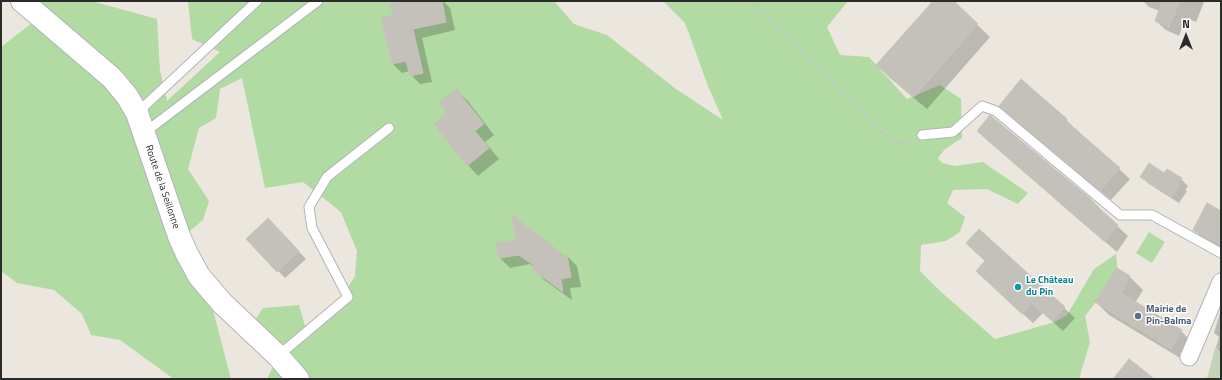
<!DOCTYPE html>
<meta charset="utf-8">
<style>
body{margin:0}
#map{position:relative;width:1222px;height:380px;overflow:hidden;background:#ebe7df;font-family:"Titillium Web",sans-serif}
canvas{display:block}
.frame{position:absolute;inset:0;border:2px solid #2b2b2b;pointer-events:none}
.north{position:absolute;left:1166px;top:16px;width:40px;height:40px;-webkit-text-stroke:3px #fff;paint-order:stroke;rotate:0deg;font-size:11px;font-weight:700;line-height:16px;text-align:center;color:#2b2b2b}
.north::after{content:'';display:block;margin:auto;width:14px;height:18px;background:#2b2b2b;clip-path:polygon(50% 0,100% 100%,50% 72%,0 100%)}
</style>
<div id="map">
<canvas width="1222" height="380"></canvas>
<div class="frame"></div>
<div class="north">N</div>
</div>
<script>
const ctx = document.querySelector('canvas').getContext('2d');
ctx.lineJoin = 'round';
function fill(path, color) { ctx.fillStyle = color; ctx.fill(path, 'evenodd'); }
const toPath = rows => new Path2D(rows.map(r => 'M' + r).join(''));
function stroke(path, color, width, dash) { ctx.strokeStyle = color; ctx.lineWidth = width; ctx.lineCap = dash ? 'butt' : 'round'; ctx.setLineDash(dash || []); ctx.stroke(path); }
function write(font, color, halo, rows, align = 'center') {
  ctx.font = font + ' "Titillium Web",sans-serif'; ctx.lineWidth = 3; ctx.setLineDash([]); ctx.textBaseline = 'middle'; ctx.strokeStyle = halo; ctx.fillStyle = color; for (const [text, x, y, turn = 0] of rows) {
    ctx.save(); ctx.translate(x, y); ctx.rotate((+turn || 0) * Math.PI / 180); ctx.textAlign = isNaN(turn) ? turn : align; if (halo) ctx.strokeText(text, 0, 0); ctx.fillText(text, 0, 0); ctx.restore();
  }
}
fill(toPath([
 [25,1,93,1,95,2,157,19,160,70,167,101,220,52,192,39,188,1,554,1,574,24,607,35,676,89,723,120,708,86,685,23,663,1,848,1,827,27,840,55,869,57,907,99,940,85,961,99,962,138,945,149,938,158,942,163,955,166,983,162,1028,193,1018,204,987,189,953,190,947,203,965,217,960,232,946,241,921,245,920,271,940,291,995,339,1055,322,1067,315,1094,269,1116,254,1118,274,1085,316,1090,342,1079,379,267,379,281,350,253,323,263,308,299,305,305,326,328,318,355,276,357,251,341,212,303,182,265,188,242,78,220,89,216,118,199,128,188,169,209,201,203,220,172,246,213,310,231,379,175,379,171,377,120,340,91,335,82,314,54,290,17,283,1,271,1,47,37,19],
 [1149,232,1165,242,1152,263,1136,253]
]), '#b1dba2');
fill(toPath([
 [1215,348,1221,349,1221,379,1207,379]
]), '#c3d3b8');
fill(toPath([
 [431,1,443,1,450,8,455,30,422,38,432,82,420,84,411,75,410,71,402,73,392,63,394,16],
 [935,1,952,1,990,37,927,109,890,78,877,65],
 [1143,1,1204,1,1204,2,1196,22,1186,18,1179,36,1166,30,1156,21,1160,11,1149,7],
 [456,90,467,100,494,135,485,142,499,159,478,176,468,165,448,114],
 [1000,106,1066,120,1130,179,1111,200,1011,116],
 [992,117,1092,200,1102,211,1102,212,1128,236,1117,252,989,142,978,131],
 [1165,175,1181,179,1188,186,1185,190,1187,191,1179,203,1149,184,1142,177],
 [1207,204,1221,211,1221,247,1202,237,1194,230],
 [275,227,306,259,285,278,248,239],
 [979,230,1075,318,1063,331,1043,313,1033,323,988,282,986,261],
 [497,244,559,252,564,256,567,256,577,266,581,287,570,288,572,300,544,280,530,264,510,268,500,258],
 [1118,269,1130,277,1143,290,1135,303,1181,331,1194,344,1185,361,1109,315,1096,302],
 [1220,313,1221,314,1221,352,1216,347,1219,337,1214,333]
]), '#0003');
const building = toPath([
 [393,1,442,1,446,22,413,29,423,73,410,76,406,61,392,64,381,18,393,15,390,4,394,4,393,1],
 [933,1,954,1,978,24,914,97,876,65,933,1],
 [1162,1,1180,1,1169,27,1155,21,1162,1],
 [1021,79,1067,119,1066,121,1120,168,1100,191,999,106,1021,79],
 [456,89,484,124,475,131,489,148,467,166,434,124,447,113,439,103,456,89],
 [990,115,1092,200,1091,201,1118,225,1105,242,977,131,990,115],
 [1149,163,1164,173,1167,169,1182,178,1179,183,1180,184,1172,197,1140,177,1149,163],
 [1207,203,1221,211,1221,245,1193,230,1207,203],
 [512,215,560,252,561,256,567,255,571,277,561,279,563,292,533,270,533,265,519,255,499,258,496,243,516,240,512,215],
 [268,218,299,251,277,272,246,239,268,218],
 [979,229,1065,307,1052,321,1032,303,1022,314,976,271,985,261,966,243,979,229],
 [1117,268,1130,276,1121,293,1182,330,1171,349,1095,302,1117,268],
 [1129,359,1137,365,1154,379,1113,379,1129,359]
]);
fill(building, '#c4c1ba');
stroke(building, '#c6c3b9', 1);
const lane = toPath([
 [137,113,257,1],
 [144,133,318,1],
 [922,135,953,132,982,106,996,111,1120,215,1152,215,1221,253],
 [278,356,348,297,312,228,309,207,327,177,389,128]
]);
const street = toPath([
 [1189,357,1221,282]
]);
const secondary = toPath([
 [22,1,112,78,127,96,137,113,179,236,187,254,199,276,222,303,278,356,298,379]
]);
stroke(lane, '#b2b4bd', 11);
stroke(street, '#b2b4bd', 19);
stroke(secondary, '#b2b4bd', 24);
stroke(toPath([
 [750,1,883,134,900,144,911,140]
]), '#c4c4c4', 2.5, [3, 2]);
stroke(lane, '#fff', 9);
stroke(street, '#fff', 17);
stroke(secondary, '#fff', 22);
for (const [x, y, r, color] of [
 [1018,287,4,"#0f9aa8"],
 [1138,316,4,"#5c6f8a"]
]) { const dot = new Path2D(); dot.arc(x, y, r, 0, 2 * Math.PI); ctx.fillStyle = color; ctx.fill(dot); stroke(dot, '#fff', 1.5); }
write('10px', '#2b2b2b', '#fff', [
 ["Route de la Seillonne",162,187,71]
]);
write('bold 10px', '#0d838f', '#fff', [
 ["Le Château",1026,281],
 ["du Pin",1026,293]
], 'left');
write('bold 10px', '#4e5e75', '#fff', [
 ["Mairie de",1146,310],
 ["Pin-Balma",1146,322]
], 'left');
</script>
